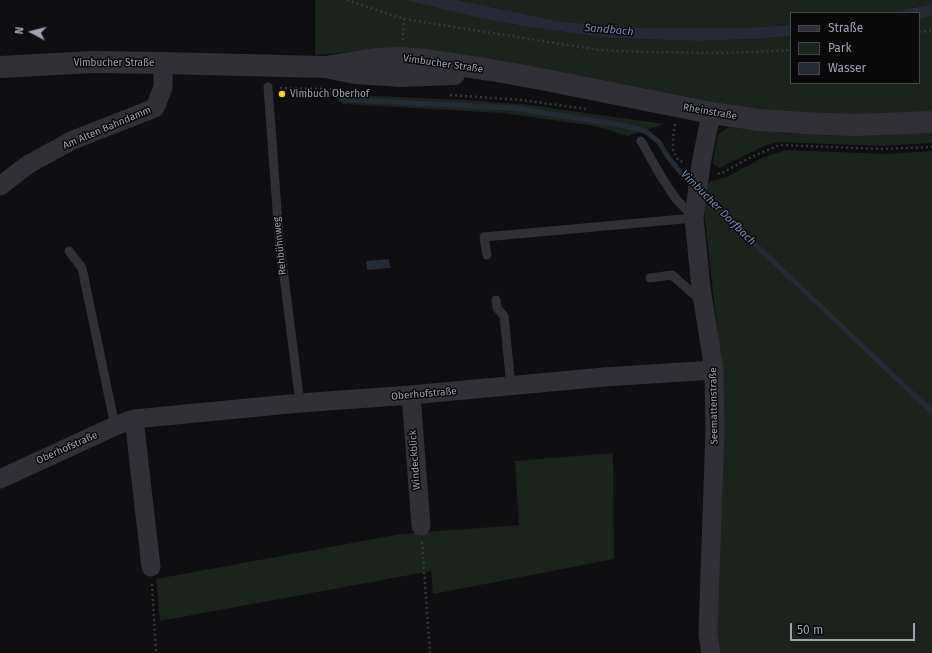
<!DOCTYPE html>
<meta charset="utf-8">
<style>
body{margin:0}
#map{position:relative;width:932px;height:653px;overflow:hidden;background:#0f0f11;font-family:"Fira Sans",sans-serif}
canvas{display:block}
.legend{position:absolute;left:790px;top:12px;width:130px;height:72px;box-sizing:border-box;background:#0a0a0b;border:1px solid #46474e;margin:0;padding:5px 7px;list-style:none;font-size:12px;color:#9fa2b2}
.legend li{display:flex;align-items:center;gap:8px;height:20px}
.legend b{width:20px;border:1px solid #46474e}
.north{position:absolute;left:12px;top:12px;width:40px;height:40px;-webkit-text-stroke:3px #0a0a0b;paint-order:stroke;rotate:277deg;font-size:11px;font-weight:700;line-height:16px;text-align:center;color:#9fa2b2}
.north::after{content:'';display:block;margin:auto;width:14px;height:18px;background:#9fa2b2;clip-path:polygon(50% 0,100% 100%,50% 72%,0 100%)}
.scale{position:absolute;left:790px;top:623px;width:125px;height:18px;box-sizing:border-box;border:2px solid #9fa2b2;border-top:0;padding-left:5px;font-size:12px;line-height:14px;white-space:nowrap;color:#9fa2b2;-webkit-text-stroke:3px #0a0a0b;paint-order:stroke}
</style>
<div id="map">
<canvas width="932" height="653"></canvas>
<ul class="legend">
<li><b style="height:5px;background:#303036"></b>Straße</li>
<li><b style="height:11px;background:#1b231d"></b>Park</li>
<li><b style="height:11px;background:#252b34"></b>Wasser</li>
</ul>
<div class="north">N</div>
<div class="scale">50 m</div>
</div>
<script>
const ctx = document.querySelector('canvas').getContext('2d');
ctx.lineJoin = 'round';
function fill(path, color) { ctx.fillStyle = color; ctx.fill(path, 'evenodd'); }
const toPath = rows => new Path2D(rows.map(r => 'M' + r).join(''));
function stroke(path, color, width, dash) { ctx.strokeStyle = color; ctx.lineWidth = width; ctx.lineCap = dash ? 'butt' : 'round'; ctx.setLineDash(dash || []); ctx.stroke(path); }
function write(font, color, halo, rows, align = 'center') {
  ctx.font = font + ' "Fira Sans",sans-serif'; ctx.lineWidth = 3; ctx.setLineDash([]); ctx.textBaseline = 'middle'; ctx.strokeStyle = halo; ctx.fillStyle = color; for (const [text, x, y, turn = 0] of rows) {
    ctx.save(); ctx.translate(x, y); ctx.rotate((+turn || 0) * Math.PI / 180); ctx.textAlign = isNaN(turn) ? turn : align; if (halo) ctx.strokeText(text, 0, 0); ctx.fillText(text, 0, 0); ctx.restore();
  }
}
fill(toPath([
 [315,0,404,0,466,15,527,27,611,38,697,41,756,39,791,36,791,83,919,83,919,19,932,16,932,112,818,116,703,102,383,49,315,55],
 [459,0,932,0,932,4,888,13,791,13,791,25,741,28,647,28,563,22,505,10],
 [330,94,465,100,529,105,664,124,628,136,595,126,503,113,343,104],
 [729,127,792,134,867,135,932,132,932,143,881,146,779,142,766,145,719,168,713,163,715,149,718,135],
 [786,150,884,154,932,151,932,653,717,653,721,363,703,202,703,190,711,181,727,177,762,158],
 [613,453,614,559,433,594,431,571,160,621,156,579,401,534,519,525,515,461]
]), '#1b231d');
fill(toPath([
 [404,0,459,0,505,10,563,22,647,28,741,28,791,25,791,36,756,39,697,41,611,38,527,27,466,15],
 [932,4,932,16,919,19,919,13,888,13],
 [389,259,390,268,367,270,366,261]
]), '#252b34');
stroke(toPath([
 [340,98,352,100,513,108,627,126,645,131,659,142,668,157,685,178,693,185],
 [702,194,932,412]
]), '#252b34', 5);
stroke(toPath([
 [347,0,404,19,599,50,647,52,721,53,776,51,791,50],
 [919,32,932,30],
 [403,40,404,19],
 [280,88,331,89],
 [450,95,522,100,586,109],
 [675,124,673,138,673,150,678,160,683,162],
 [718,173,720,174,751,157,780,145,882,149,932,147],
 [422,542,430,653],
 [152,584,156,653]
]), '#36373d', 2.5, [2, 3]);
stroke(toPath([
 [268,87,279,237,300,403],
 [69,251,82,268,115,426],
 [487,255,484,237,694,218,676,199,662,178,641,141],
 [650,278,672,275,696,296,703,295],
 [496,300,497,308,504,316,511,386]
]), '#303036', 9);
stroke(toPath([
 [711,113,701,164,694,218,701,288,714,370,715,431,709,602,708,635,711,653],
 [0,186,29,164,73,140,155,108,163,87,163,63],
 [411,395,421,526],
 [134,419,151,567],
 [0,479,115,426,134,419,300,403,411,395,604,377,714,370]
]), '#303036', 19);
stroke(toPath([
 [0,67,92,62,163,63,325,67,355,73,401,76,454,74],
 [325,67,375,59,401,58,425,60,491,70,541,79,711,113,760,120,802,123,855,125,932,122]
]), '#303036', 22);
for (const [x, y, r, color] of [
 [282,94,4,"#f9d11f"]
]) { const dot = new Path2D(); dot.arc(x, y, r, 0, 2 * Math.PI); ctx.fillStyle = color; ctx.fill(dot); stroke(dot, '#0a0a0b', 1.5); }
write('10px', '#9fa2b2', '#0a0a0b', [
 ["Vimbucher Straße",114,63],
 ["Vimbucher Straße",443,64,8],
 ["Rheinstraße",710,112,10],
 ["Am Alten Bahndamm",107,128,-23],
 ["Rehbühnweg",280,246,-96],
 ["Oberhofstraße",424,394,-5],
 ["Seemattenstraße",714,406,-91],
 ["Oberhofstraße",67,448,-24],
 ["Windeckblick",415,460,-94]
]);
write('10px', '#9fa2b2', '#0a0a0b', [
 ["Vimbuch Oberhof",290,94]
], 'left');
write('italic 11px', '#748bb0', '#0a0a0b', [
 ["Sandbach",609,30,5],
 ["Vimbucher Dorfbach",718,208,45]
]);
</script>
